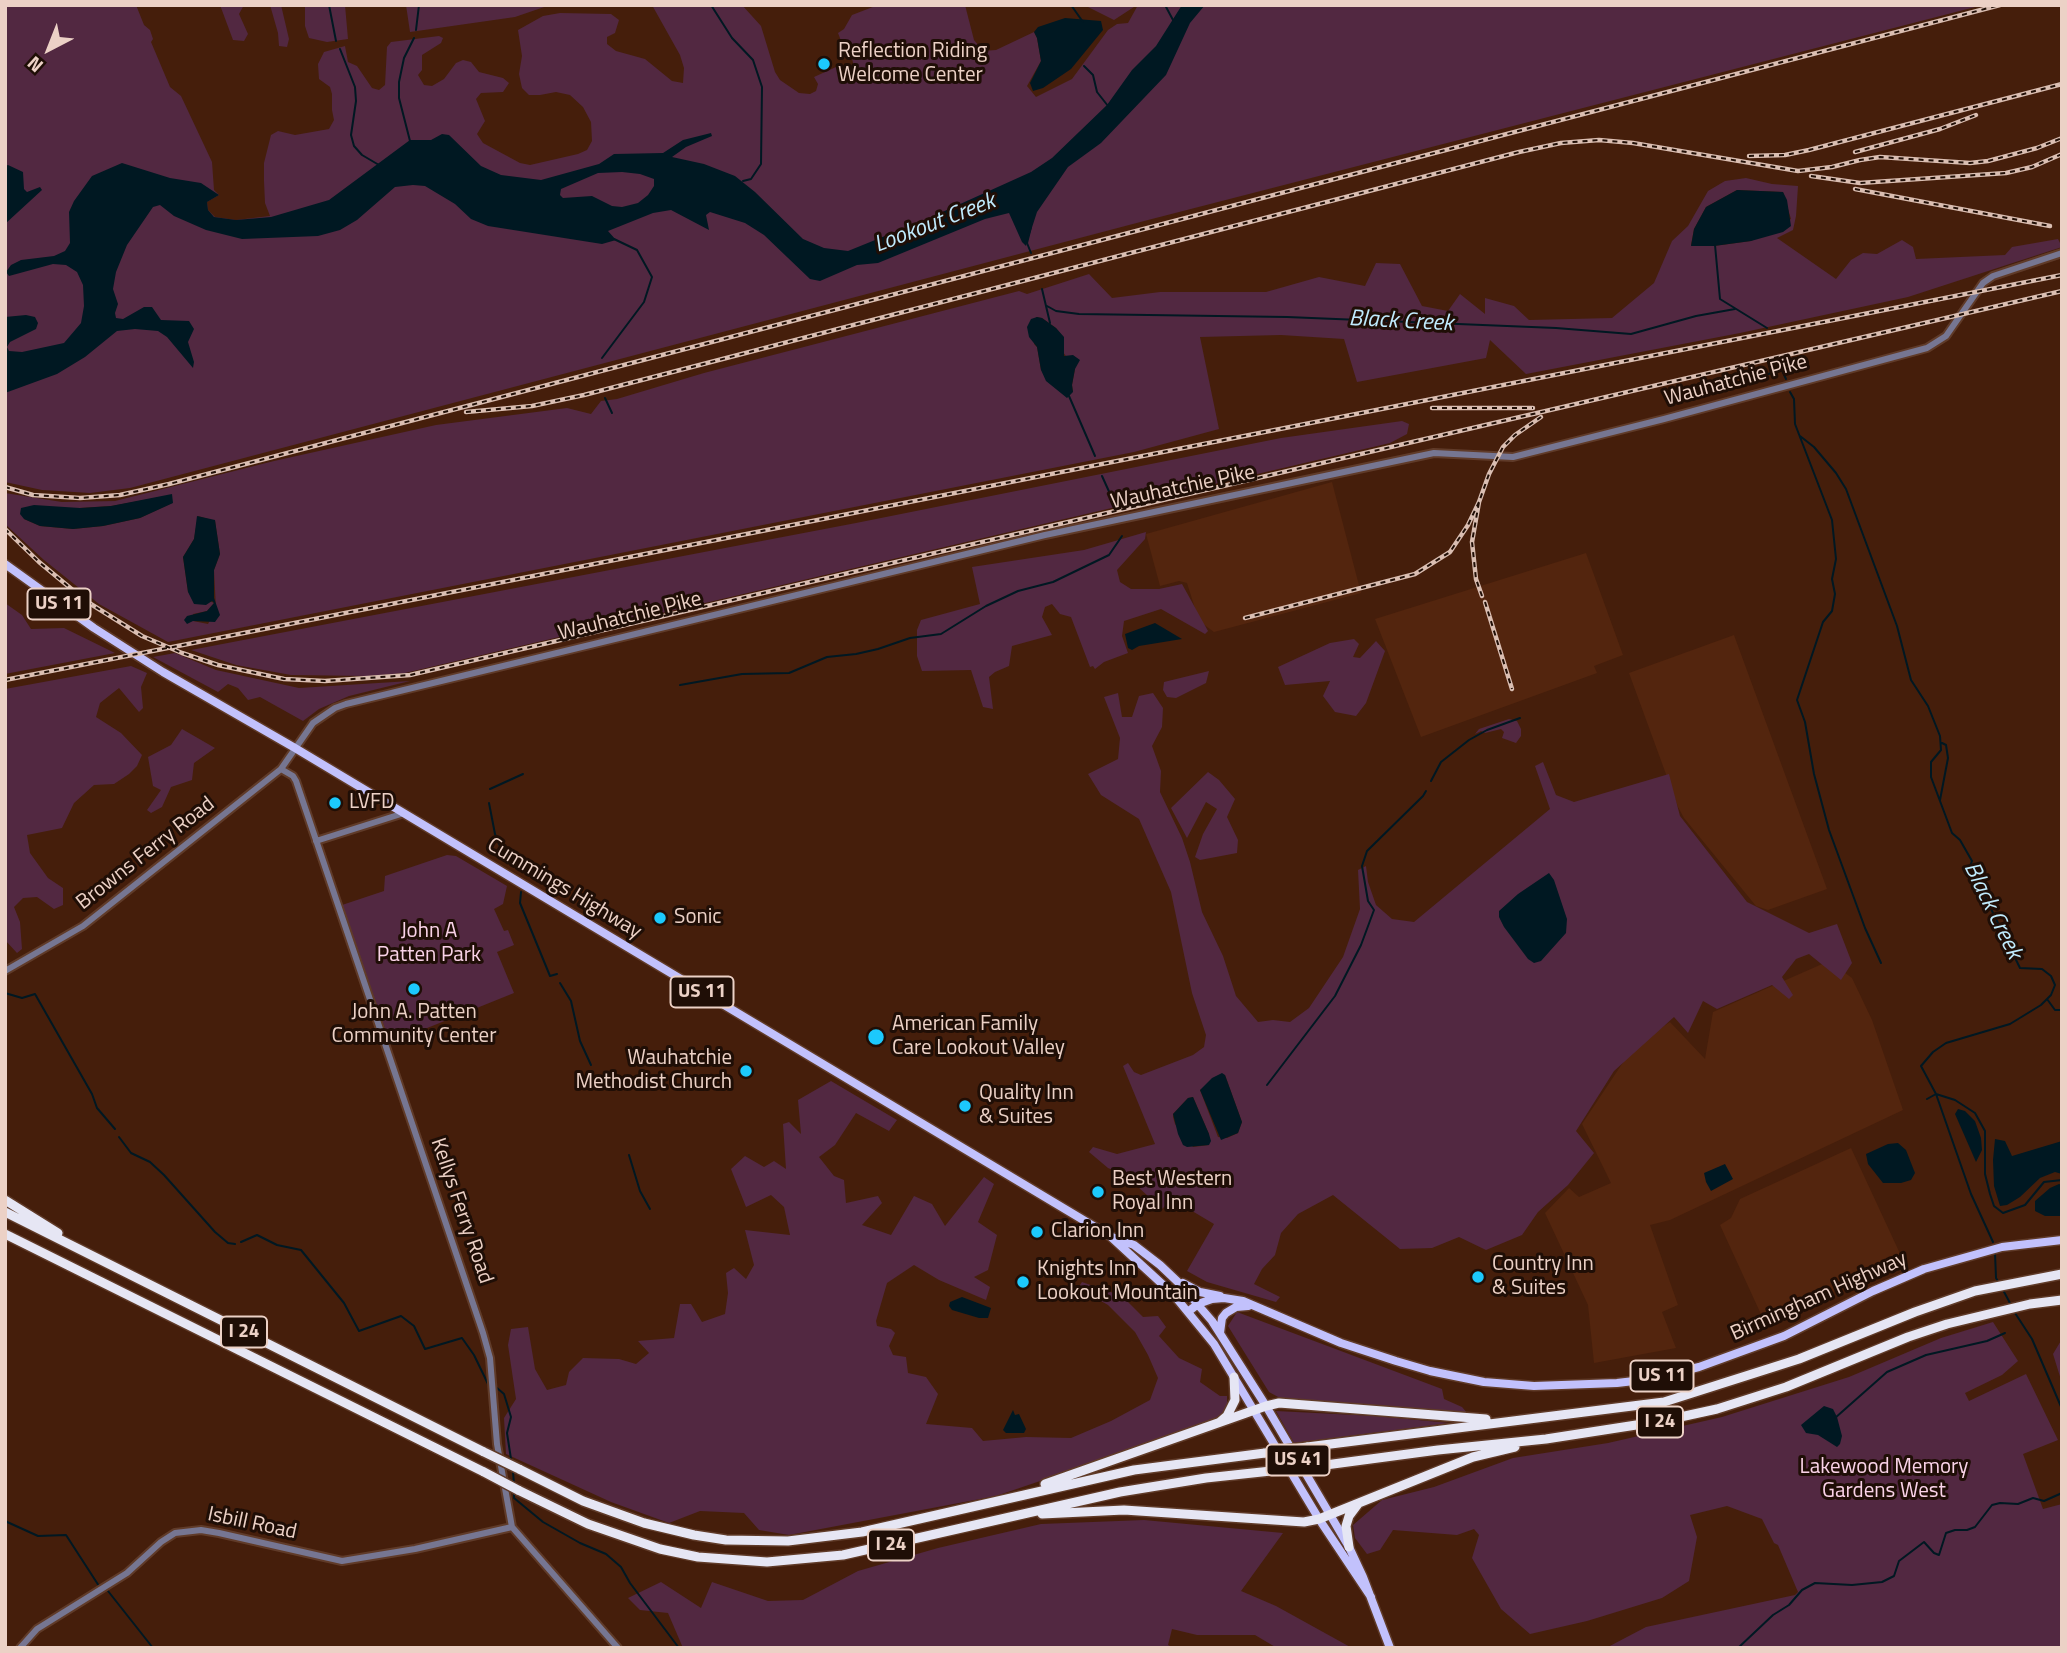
<!DOCTYPE html>
<style>
body{margin:0}
#map{position:relative;width:2067px;height:1653px;overflow:hidden;background:#451e0b;font-family:"Titillium Web",sans-serif}
canvas{display:block}
.frame{position:absolute;inset:0;border:7px solid #ecd1c6;pointer-events:none}
.north{position:absolute;left:14px;top:14px;width:70px;height:70px;-webkit-text-stroke:5px #1f0e06;paint-order:stroke;rotate:222deg;font-size:19px;font-weight:700;line-height:28px;text-align:center;color:#ecd1c6}
.north::after{content:'';display:block;margin:auto;width:24px;height:32px;background:#ecd1c6;clip-path:polygon(50% 0,100% 100%,50% 72%,0 100%)}
</style>
<div id="map">
<canvas width="2067" height="1653"></canvas>
<div class="frame"></div>
<div class="north">N</div>
</div>
<script>
const ctx = document.querySelector('canvas').getContext('2d');
ctx.lineJoin = 'round';
function fill(path, color) { ctx.fillStyle = color; ctx.fill(path, 'evenodd'); }
const toPath = rows => new Path2D(rows.map(r => 'M' + r).join(''));
function stroke(path, color, width, dash) { ctx.strokeStyle = color; ctx.lineWidth = width; ctx.lineCap = dash ? 'butt' : 'round'; ctx.setLineDash(dash || []); ctx.stroke(path); }
function write(font, color, halo, rows, align = 'center') {
  ctx.font = font + ' "Titillium Web",sans-serif'; ctx.lineWidth = 6; ctx.setLineDash([]); ctx.textBaseline = 'middle'; ctx.strokeStyle = halo; ctx.fillStyle = color; for (const [text, x, y, turn = 0] of rows) {
    ctx.save(); ctx.translate(x, y); ctx.rotate((+turn || 0) * Math.PI / 180); ctx.textAlign = isNaN(turn) ? turn : align; if (halo) ctx.strokeText(text, 0, 0); ctx.fillText(text, 0, 0); ctx.restore();
  }
}
fill(toPath([
 [1332,482,1361,593,1214,632,1199,621,1187,583,1179,581,1160,586,1146,534],
 [1586,553,1623,655,1594,666,1597,673,1421,737,1375,619],
 [1734,635,1827,889,1768,910,1756,906,1684,818,1678,807,1629,673],
 [1829,961,1852,978,1872,1020,1903,1110,1670,1220,1650,1225,1678,1305,1662,1312,1676,1348,1594,1363,1588,1305,1545,1213,1569,1188,1579,1197,1611,1183,1582,1124,1634,1046,1670,1022,1705,1059,1713,1012],
 [1851,1148,1903,1260,1765,1323,1720,1225,1731,1218,1740,1199]
]), '#53250e');
fill(toPath([
 [5,5,136,5,144,25,150,30,153,39,151,42,170,87,181,96,212,162,214,190,219,195,207,202,208,210,215,217,236,220,270,216,265,203,264,181,264,163,271,135,278,131,295,135,329,129,334,120,332,110,332,94,330,87,319,79,318,64,324,52,345,46,348,62,357,66,372,88,379,90,385,85,387,47,391,42,439,36,443,38,441,43,422,55,422,70,418,75,424,85,432,86,444,79,456,63,463,60,471,62,479,72,503,78,509,83,503,92,481,93,476,99,485,121,477,134,483,143,520,163,530,165,578,154,587,150,592,141,591,122,583,107,570,95,556,92,540,95,529,95,522,88,519,74,522,56,518,30,543,16,560,13,611,14,619,20,615,33,607,37,607,44,616,51,645,59,672,81,683,83,684,68,680,55,652,5,742,5,761,26,775,72,780,80,799,93,810,94,816,91,818,84,814,77,836,67,843,70,854,67,851,54,846,46,843,46,838,33,844,29,852,15,878,5,965,5,974,40,983,51,996,50,1034,32,1037,38,1041,61,1027,86,1036,97,1072,79,1108,30,1117,24,1128,23,1138,5,1983,5,1148,220,130,488,90,493,42,490,5,482],
 [220,5,244,5,239,14,248,34,244,41,233,40],
 [270,5,281,5,289,39,287,47,279,46,278,33],
 [305,5,345,5,348,39,327,42,309,38,305,26],
 [406,5,550,5,515,17,410,32],
 [1084,5,1137,5,1114,20],
 [1746,178,1772,184,1798,186,1796,216,1793,230,1777,238,1836,279,1851,260,1863,253,1877,254,1902,240,1913,247,1916,259,2005,255,2012,247,2058,239,2062,247,1908,297,1740,333,1526,374,1490,340,1486,358,1357,382,1344,339,1281,335,1200,337,1219,429,1134,452,168,642,99,604,44,560,5,524,5,493,62,502,115,501,274,461,436,425,567,408,591,414,601,401,617,399,704,373,1019,291,1027,294,1089,274,1112,298,1160,292,1266,292,1319,277,1365,286,1376,263,1400,264,1422,306,1448,311,1460,294,1485,314,1485,298,1514,306,1529,320,1612,318,1654,283,1672,241,1688,226,1708,191,1725,181],
 [1737,190,1783,192,1791,219,1751,241,1714,246,1691,245,1694,229,1706,207],
 [1036,317,1042,318,1056,328,1063,337,1063,352,1075,369,1072,385,1073,392,1041,370,1037,347,1034,344],
 [172,495,172,503,140,518,103,526,73,529,40,526,24,519,80,508,111,506],
 [198,516,215,521,220,554,214,570,216,609,208,624,193,621,193,614,207,611,214,603,188,592,183,557,194,539],
 [1402,421,1409,424,1407,434,1390,443,405,673,367,676,291,675,236,665,191,650,856,523,1281,438],
 [1146,532,1145,539,1117,570,1120,582,1131,589,1159,589,1182,584,1208,631,1205,634,1161,609,1124,621,1122,636,1128,653,1104,662,1095,669,1093,666,1090,667,1071,617,1060,614,1052,604,1045,607,1042,617,1052,635,1012,646,1009,666,995,672,989,677,993,709,983,707,971,670,922,671,917,656,917,630,921,620,980,604,972,567,1084,550],
 [5,603,22,615,31,629,64,628,115,653,5,674],
 [1354,639,1359,644,1353,657,1360,658,1376,641,1385,651,1366,703,1356,716,1335,712,1323,696,1330,681,1285,685,1278,667,1330,643],
 [175,653,216,670,299,688,410,681,349,696,319,709,303,721,260,697,248,700,238,688,228,684,218,692,153,657],
 [131,666,147,673,141,687,143,708,139,712,119,688,100,703,96,717,121,733,142,755,137,766,129,774,114,784,94,785,74,803,62,828,27,835,30,853,48,878,63,888,63,905,54,909,37,897,23,898,14,907,20,922,22,949,17,953,5,940,5,689],
 [1209,671,1206,683,1176,698,1167,697,1163,690,1164,682],
 [1118,693,1122,717,1132,717,1139,696,1153,693,1163,708,1162,727,1152,746,1161,771,1160,792,1182,838,1190,862,1202,912,1223,956,1236,996,1258,1022,1273,1020,1290,1022,1309,1008,1343,957,1360,909,1358,870,1366,866,1368,882,1376,905,1392,919,1414,922,1550,809,1535,766,1543,762,1556,795,1574,802,1669,774,1680,816,1747,902,1809,933,1837,924,1852,963,1841,980,1809,954,1796,959,1782,977,1793,995,1789,999,1772,985,1717,1009,1703,1001,1688,1033,1674,1017,1614,1071,1576,1131,1594,1153,1568,1185,1538,1212,1522,1235,1486,1250,1459,1237,1432,1248,1400,1249,1333,1195,1298,1214,1281,1233,1275,1255,1262,1269,1254,1284,1280,1297,1276,1302,1207,1282,1187,1271,1214,1224,1172,1199,1162,1209,1125,1175,1108,1168,1089,1152,1093,1147,1117,1154,1155,1144,1123,1066,1128,1063,1134,1072,1141,1075,1193,1055,1204,1047,1206,1035,1192,993,1171,892,1139,819,1101,795,1088,774,1118,759,1120,738,1104,697],
 [1225,1075,1242,1122,1238,1133,1227,1138,1218,1137,1200,1090],
 [1193,1097,1209,1134,1209,1145,1193,1147,1175,1124,1173,1117,1173,1114,1188,1098],
 [1509,719,1517,721,1521,729,1521,736,1516,743,1502,738,1504,732,1501,729,1485,733,1481,731,1475,734,1479,729],
 [182,729,215,748,194,763,192,780,171,787,162,807,151,813,147,810,161,790,153,786,148,757,171,745],
 [1208,772,1219,780,1235,799,1227,817,1238,840,1237,853,1200,860,1195,857,1203,834,1217,809,1206,802,1187,838,1171,808],
 [447,855,456,856,507,886,503,904,494,909,504,931,508,930,514,945,497,952,514,993,390,1043,342,905,384,891,385,876],
 [831,1081,897,1120,889,1131,856,1113,835,1145,819,1157,834,1176,844,1180,846,1203,878,1196,882,1203,862,1225,891,1235,914,1196,932,1204,945,1226,984,1177,994,1184,978,1222,997,1235,988,1270,974,1277,990,1287,986,1300,939,1280,914,1265,887,1283,876,1321,877,1326,891,1329,895,1333,889,1346,893,1355,906,1357,908,1373,926,1377,938,1394,926,1424,972,1428,983,1441,1026,1437,1071,1438,1111,1421,1150,1400,1158,1378,1148,1355,1135,1332,1108,1305,1078,1288,1082,1282,1122,1296,1143,1317,1158,1316,1166,1327,1159,1336,1179,1358,1202,1369,1200,1382,1220,1396,1227,1396,1227,1406,1221,1415,1199,1427,996,1496,789,1535,759,1530,744,1513,700,1511,669,1523,611,1502,506,1454,504,1418,516,1399,508,1345,511,1329,528,1327,535,1369,547,1390,566,1385,569,1372,583,1358,619,1359,636,1364,649,1353,638,1341,674,1338,680,1304,691,1304,702,1322,725,1314,728,1293,726,1273,734,1268,746,1279,754,1265,745,1230,790,1235,784,1207,771,1195,746,1207,731,1169,745,1156,764,1167,774,1161,786,1169,783,1124,789,1122,801,1134,798,1100],
 [1237,1312,1442,1389,1444,1399,1462,1407,1468,1414,1280,1398,1269,1392,1228,1326],
 [1993,1322,2018,1361,2002,1375,1965,1393,1969,1401,2026,1374,2058,1440,2023,1454,2043,1509,2062,1504,2062,1648,1606,1648,1646,1627,1795,1595,1798,1592,1778,1545,1774,1543,1762,1519,1727,1506,1690,1515,1697,1537,1689,1581,1662,1598,1587,1621,1530,1634,1501,1609,1472,1558,1479,1535,1474,1529,1457,1535,1393,1530,1380,1550,1367,1554,1355,1538,1353,1525,1382,1500,1434,1487,1513,1458,1608,1443,1722,1417,1849,1377,1941,1338],
 [2062,1339,2062,1383,2053,1354],
 [1276,1411,1375,1416,1450,1423,1294,1443],
 [1144,1520,1283,1533,1241,1591,1276,1606,1352,1648,1277,1648,1255,1635,1197,1635,1172,1629,1168,1645,1174,1648,683,1648,668,1613,640,1610,628,1598,661,1582,701,1608,712,1582,768,1601,803,1600,858,1571,938,1548,1041,1524]
]), '#522841');
fill(toPath([
 [1182,5,1205,5,1190,23,1166,75,1101,143,1068,167,1037,212,1026,246,1022,242,1009,213,985,219,878,263,857,265,820,281,810,279,764,235,745,223,710,212,706,215,709,230,671,210,653,213,608,231,616,240,602,244,488,226,471,219,455,204,425,186,413,185,395,187,357,220,340,230,318,236,242,239,206,230,174,216,160,205,153,207,127,245,116,272,113,289,118,304,115,313,116,318,123,319,144,307,152,307,161,320,189,321,194,329,188,342,194,362,193,368,167,337,158,331,135,329,117,331,85,357,57,374,5,393,5,317,26,315,35,317,38,323,36,329,10,342,7,347,9,351,22,352,64,343,81,323,84,306,83,285,77,272,66,265,53,264,9,276,6,272,11,265,21,260,54,256,65,251,70,243,69,212,74,201,92,176,122,163,170,178,201,183,219,195,207,202,208,210,214,217,236,220,271,217,329,200,410,140,431,140,442,134,449,135,481,166,501,175,541,180,599,164,614,154,663,153,683,140,711,133,712,136,686,147,672,157,704,164,735,176,755,192,803,239,824,248,848,251,927,219,1031,172,1052,158,1107,105,1132,70,1156,46],
 [622,172,640,174,654,179,654,186,648,195,638,203,622,207,612,206,592,196,563,198,560,195,561,189,598,173],
 [1065,18,1101,21,1103,30,1071,69,1043,88,1033,91,1030,83,1041,61,1037,38,1034,32,1038,27],
 [8,165,23,172,24,189,27,192,40,187,42,190,5,224,5,166],
 [1737,190,1783,192,1787,200,1791,226,1783,232,1751,241,1714,246,1691,246,1694,229,1706,207],
 [1037,317,1042,318,1056,328,1064,337,1064,356,1073,355,1080,360,1075,369,1072,385,1073,392,1067,398,1046,381,1041,370,1037,347,1029,337,1027,327,1031,319],
 [172,494,173,503,140,518,103,526,73,529,40,526,24,519,20,514,21,508,34,505,80,508,111,506],
 [197,516,215,520,220,554,214,570,214,598,220,615,215,622,193,621,187,624,184,620,187,616,207,611,214,603,212,601,206,605,194,604,188,592,183,557,194,539],
 [1155,623,1182,639,1139,646,1132,650,1128,648,1125,634],
 [1549,873,1554,880,1567,919,1566,933,1541,961,1534,963,1528,959,1504,927,1499,917,1499,911,1518,894],
 [1222,1073,1225,1075,1242,1122,1238,1133,1221,1140,1200,1090,1212,1078],
 [1193,1097,1209,1134,1211,1141,1209,1145,1187,1147,1183,1145,1178,1134,1173,1114,1188,1098],
 [1958,1109,1965,1111,1975,1121,1981,1138,1982,1150,1976,1162,1955,1114],
 [1995,1139,2005,1141,2012,1156,2062,1141,2062,1174,2055,1172,2040,1178,2020,1197,2007,1205,2000,1206,1994,1186,1993,1160],
 [1898,1143,1906,1150,1915,1173,1911,1180,1901,1183,1883,1183,1868,1164,1866,1154,1888,1144],
 [1725,1164,1733,1179,1711,1191,1706,1182,1704,1173],
 [2059,1184,2062,1185,2062,1216,2045,1216,2035,1211,2035,1201,2050,1188],
 [962,1297,991,1308,988,1318,979,1318,952,1310,949,1306,950,1302],
 [1824,1406,1833,1409,1837,1417,1842,1436,1840,1444,1837,1447,1818,1435,1806,1433,1801,1425],
 [1013,1410,1015,1415,1019,1414,1026,1429,1024,1433,1006,1433,1003,1430]
]), '#001822');
stroke(toPath([
 [329,5,336,41],
 [711,5,732,38,753,60,762,87,761,164,751,179,743,181],
 [1071,5,1083,22],
 [1165,5,1173,20],
 [416,30,419,5],
 [340,49,355,87,356,101,351,135,354,146,362,155,379,165],
 [1084,66,1093,75,1097,92,1108,106],
 [410,141,399,98,399,82,404,58,414,38],
 [1715,245,1720,299,1767,328],
 [1031,253,1027,243,1031,227],
 [1042,289,1050,323],
 [1047,306,1056,311,1079,314,1287,317,1556,328,1631,334,1696,316,1735,309],
 [602,358,644,302,652,277,637,250,614,239],
 [1781,368,1786,379],
 [1790,392,1794,399,1795,424,1832,520,1836,559,1832,579,1835,594,1832,611,1823,622,1797,700,1805,722,1814,774,1829,830,1865,928,1881,963],
 [1069,396,1095,456],
 [605,398,612,413],
 [1670,405,1702,393,1782,370],
 [1800,436,1814,447,1836,473,1846,489,1897,626,1911,680,1928,706,1940,736,1941,750,1931,762,1931,777,1952,833,1960,840,1972,861,1970,866,2020,968,2042,969,2051,976,2055,985,2051,995,2041,1005,2010,1024,1946,1043,1933,1052,1921,1066,1936,1094,1971,1194,1993,1242],
 [1102,476,1116,507],
 [680,685,742,674,789,673,827,657,856,654,878,649,910,638,941,634,986,606,1018,591,1053,582,1109,555,1122,536],
 [1431,781,1441,762,1469,740,1487,730,1520,718],
 [490,789,523,774],
 [1940,800,1948,758,1946,745,1942,743],
 [489,803,495,834,500,846],
 [521,892,520,903,550,976,557,974],
 [560,983,571,1001,580,1041,591,1065],
 [5,993,22,998,35,994,92,1094,97,1108,115,1129],
 [2047,999,2055,1010,2062,1010],
 [1267,1085,1335,996,1361,945,1374,910,1368,901,1362,866,1367,851,1423,796,1426,791],
 [1927,1099,1936,1094,1955,1100,1975,1113,1985,1131,1985,1174,1990,1194,1994,1206,2003,1213,2025,1205,2044,1182,2062,1180],
 [119,1137,131,1153,150,1162,164,1175,215,1232,228,1243,235,1244],
 [629,1155,640,1191,650,1209],
 [241,1242,257,1235,277,1245,301,1250,344,1303,359,1331,401,1316,414,1326,425,1349,462,1338,474,1355,489,1386],
 [1995,1253,1996,1278,1999,1283],
 [2002,1288,2011,1305],
 [2015,1313,2032,1339,2062,1409],
 [497,1388,504,1394,511,1417,507,1433,511,1459],
 [1835,1418,1887,1372,1926,1355,1987,1341,2005,1333],
 [513,1472,514,1484],
 [514,1493,514,1498,543,1522,580,1543,606,1554,621,1567,630,1583,679,1648],
 [5,1521,38,1536,66,1535,99,1586],
 [108,1591,153,1648],
 [5,1646,6,1648],
 [1738,1648,1773,1615,1789,1605,1802,1590,1815,1583,1852,1585,1882,1582,1894,1576,1899,1561,1924,1542,1934,1553,1939,1555,1946,1533,1955,1530,1967,1530,1975,1527,1992,1505,2000,1503,2018,1504,2033,1498,2044,1501,2062,1493]
]), '#001822', 2);
const minor = toPath([
 [281,769,293,776,296,781,483,1333,490,1358,497,1444,512,1527,618,1648],
 [316,841,401,814],
 [5,971,83,926,281,769,313,723,335,708,346,704,1045,535,1434,453,1513,457,1664,419,1927,348,1946,336,1983,283,1993,276,2062,253],
 [20,1648,37,1629,127,1573,161,1542,175,1533,201,1530,219,1533,342,1561,415,1549,512,1527]
]);
const major = toPath([
 [5,564,94,628,163,672,295,748,1110,1236,1173,1294,1214,1344,1319,1519,1371,1597],
 [1112,1237,1134,1245,1160,1265,1180,1284,1212,1321,1266,1406,1349,1547,1363,1577,1390,1648],
 [1183,1283,1200,1292,1220,1296],
 [1189,1311,1198,1304,1212,1299,1224,1298,1243,1301,1341,1343,1396,1361,1430,1371,1484,1382,1534,1386,1617,1383,1651,1379,1699,1367,1784,1336,1873,1291,1924,1269,2002,1247,2062,1240],
 [1220,1333,1222,1318,1226,1313,1236,1307,1248,1306]
]);
const highway = toPath([
 [5,1200,58,1233],
 [5,1212,484,1452],
 [5,1234,484,1472],
 [1220,1422,1227,1416,1235,1400,1234,1377],
 [1307,1447,1664,1402,1799,1359,1915,1312,1975,1291,2062,1274],
 [1318,1466,1438,1450,1546,1439,1662,1421,1717,1409,1786,1387,1908,1337,1947,1324,2030,1304,2062,1300],
 [519,1469,583,1501,644,1523,694,1535,726,1540,788,1541,862,1532,1134,1470,1265,1453],
 [1045,1484,1266,1406,1279,1403,1486,1419],
 [518,1490,588,1524,660,1549,698,1557,767,1562,843,1555,1120,1492,1206,1478,1271,1471],
 [1042,1514,1124,1510,1304,1522,1319,1519,1473,1457,1515,1447],
 [1349,1547,1346,1526,1349,1516,1358,1504]
]);
stroke(minor, '#603b29', 10);
stroke(major, '#603b29', 11);
stroke(highway, '#603b29', 12);
stroke(minor, '#767692', 6);
stroke(major, '#c2c1fc', 8);
stroke(highway, '#e6e6f4', 9);
const rail = toPath([
 [1855,152,1940,129,1976,115],
 [1749,156,1785,155,1809,150,2062,84],
 [1811,176,1860,183,2006,173,2032,167,2062,154],
 [1855,189,2050,226],
 [1432,408,1533,408],
 [466,412,532,406,584,395,1519,152,1561,143,1599,140,1633,143,1798,171,1832,167,1860,160,1880,157,1970,163,1988,161,2037,148,2062,138],
 [5,487,33,495,80,498,120,495,169,484,2000,5],
 [5,529,39,562,86,601,142,636,182,653,218,665,284,679,325,681,410,675,2062,291],
 [1482,596,1476,579,1472,542,1479,502,1489,474,1503,447,1515,435,1541,417],
 [1485,602,1512,689],
 [1245,618,1415,574,1450,552,1468,525,1479,502],
 [5,680,2062,275]
]);
stroke(rail, '#dabeb2', 4.5);
stroke(rail, '#1f0e06', 2, [5]);
const highwayBridge = toPath([
 [484,1452,519,1469],
 [1265,1453,1307,1447],
 [1271,1471,1318,1466],
 [484,1472,518,1490]
]);
stroke(highwayBridge, '#603b29', 12, []);
stroke(highwayBridge, '#e6e6f4', 9);
for (const [x, y, r, color] of [
 [824,64,7,"#1cc9fc"],
 [335,803,7,"#1cc9fc"],
 [660,918,7,"#1cc9fc"],
 [414,989,7,"#1cc9fc"],
 [876,1037,9,"#1cc9fc"],
 [746,1071,7,"#1cc9fc"],
 [965,1106,7,"#1cc9fc"],
 [1098,1192,7,"#1cc9fc"],
 [1037,1232,7,"#1cc9fc"],
 [1478,1277,7,"#1cc9fc"],
 [1023,1282,7,"#1cc9fc"]
]) { const dot = new Path2D(); dot.arc(x, y, r, 0, 2 * Math.PI); ctx.fillStyle = color; ctx.fill(dot); stroke(dot, '#1f0e06', 2.5); }
for (const [x, y, w] of [
 [59,604,63],
 [702,992,63],
 [244,1332,46],
 [1662,1376,63],
 [1660,1422,46],
 [1298,1460,63],
 [891,1545,46]
]) { const box = new Path2D(); box.roundRect(x - w / 2, y - 15.5, w, 31, 5); ctx.fillStyle = '#1f0e06'; ctx.fill(box); stroke(box, '#ecd1c6', 2); }
write('bold 19px', '#ecd1c6', null, [
 ["US 11",59,604],
 ["US 11",702,992],
 ["I 24",244,1332],
 ["US 11",1662,1376],
 ["I 24",1660,1422],
 ["US 41",1298,1460],
 ["I 24",891,1545]
]);
write('21px', '#ecd1c6', '#1f0e06', [
 ["Reflection Riding",838,52],
 ["Welcome Center",838,76],
 ["LVFD",349,803],
 ["Sonic",674,918],
 ["John A. Patten",414,1013,"center"],
 ["Community Center",414,1037,"center"],
 ["American Family",892,1025],
 ["Care Lookout Valley",892,1049],
 ["Wauhatchie",732,1059,"right"],
 ["Methodist Church",732,1083,"right"],
 ["Quality Inn",979,1094],
 ["& Suites",979,1118],
 ["Best Western",1112,1180],
 ["Royal Inn",1112,1204],
 ["Clarion Inn",1051,1232],
 ["Country Inn",1492,1265],
 ["& Suites",1492,1289],
 ["Knights Inn",1037,1270],
 ["Lookout Mountain",1037,1294]
], 'left');
write('21px', '#ecd1c6', '#1f0e06', [
 ["Wauhatchie Pike",1736,381,-15],
 ["Wauhatchie Pike",1183,488,-12],
 ["Wauhatchie Pike",630,617,-14],
 ["Browns Ferry Road",146,854,-38],
 ["Cummings Highway",564,889,31],
 ["Kellys Ferry Road",461,1211,71],
 ["Birmingham Highway",1819,1297,-24],
 ["Isbill Road",252,1524,12]
]);
write('21px', '#fad3e8', '#1f0e06', [
 ["John A",429,932],
 ["Patten Park",429,956],
 ["Lakewood Memory",1884,1468],
 ["Gardens West",1884,1492]
]);
write('italic 23px', '#c0ebfd', '#1f0e06', [
 ["Lookout Creek",935,224,-21],
 ["Black Creek",1401,322,3],
 ["Black Creek",1992,911,64]
]);
</script>
